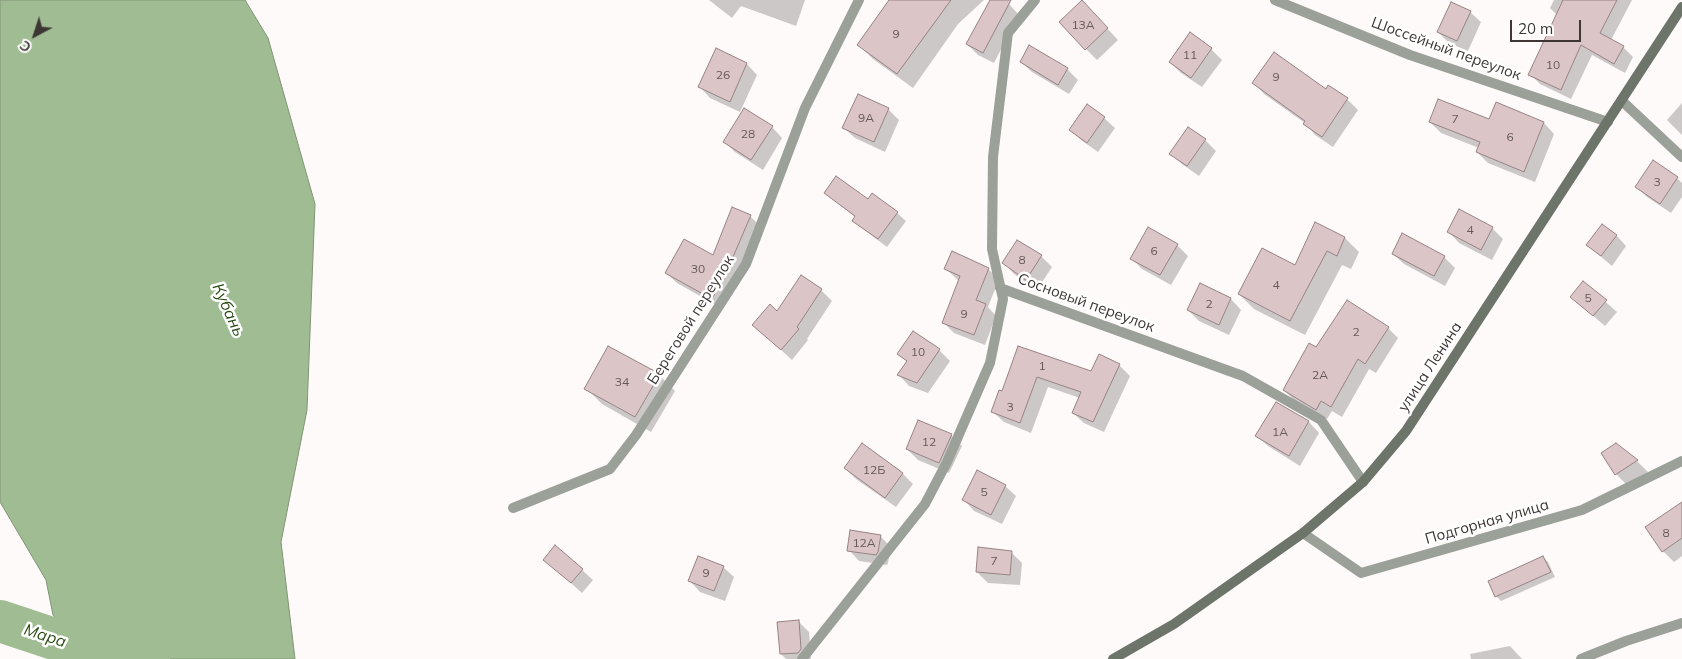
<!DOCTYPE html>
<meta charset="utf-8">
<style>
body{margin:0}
#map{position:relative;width:1682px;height:659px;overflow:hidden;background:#fffafa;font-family:Mulish,sans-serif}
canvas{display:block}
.north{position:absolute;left:10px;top:10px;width:50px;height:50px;-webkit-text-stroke:4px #fff;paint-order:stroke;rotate:220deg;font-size:14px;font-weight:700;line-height:20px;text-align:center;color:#3e3535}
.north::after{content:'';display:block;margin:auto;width:18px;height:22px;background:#3e3535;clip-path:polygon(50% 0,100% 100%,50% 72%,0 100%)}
.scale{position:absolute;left:1510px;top:20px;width:71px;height:22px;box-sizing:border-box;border:2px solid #3e3535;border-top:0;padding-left:6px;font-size:15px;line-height:18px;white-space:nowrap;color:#3e3535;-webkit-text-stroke:4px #fff;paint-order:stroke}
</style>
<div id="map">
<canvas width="1682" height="659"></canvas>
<div class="north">С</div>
<div class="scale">20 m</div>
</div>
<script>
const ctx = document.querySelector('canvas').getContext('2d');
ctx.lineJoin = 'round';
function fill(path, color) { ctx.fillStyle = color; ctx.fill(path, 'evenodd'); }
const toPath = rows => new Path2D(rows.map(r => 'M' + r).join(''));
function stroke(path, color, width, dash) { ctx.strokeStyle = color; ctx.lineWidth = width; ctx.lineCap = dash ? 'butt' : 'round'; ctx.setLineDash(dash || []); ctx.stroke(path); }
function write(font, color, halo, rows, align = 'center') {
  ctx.font = font + ' Mulish,sans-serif'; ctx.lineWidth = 5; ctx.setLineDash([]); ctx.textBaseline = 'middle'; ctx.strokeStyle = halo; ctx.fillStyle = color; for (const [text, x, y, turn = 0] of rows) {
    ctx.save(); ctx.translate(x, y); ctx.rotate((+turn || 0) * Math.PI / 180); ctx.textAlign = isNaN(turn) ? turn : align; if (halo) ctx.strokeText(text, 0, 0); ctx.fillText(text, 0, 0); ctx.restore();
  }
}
const water = toPath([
 [0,0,245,0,268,38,315,204,307,410,281,542,295,659,87,659,53,615,46,580,0,502,0,0]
]);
fill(water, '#9fbc93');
stroke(water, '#829477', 1);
fill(toPath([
 [709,0,805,0,796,26,741,6,732,18],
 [891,0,984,0,958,24,913,88,873,59,859,45],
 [991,0,1000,0,1009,4,1019,15,994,63,978,55,967,44],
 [1554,0,1632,0,1611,40,1623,47,1633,57,1625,73,1592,55,1571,99,1540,84,1530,74,1557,15,1550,8],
 [1092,12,1118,40,1097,60,1086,49],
 [1470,12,1481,22,1468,51,1449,43,1438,32],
 [1190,34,1211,49,1222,60,1202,87,1181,73,1170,62],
 [717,50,747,64,757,75,740,112,710,98,700,87],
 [1021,62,1067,69,1078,80,1069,94,1032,72],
 [1254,83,1326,91,1347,99,1358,110,1333,147,1315,135,1305,123,1264,94],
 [858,96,888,109,899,120,885,152,855,138,844,128],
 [1682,103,1682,135,1667,120],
 [1497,104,1544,123,1554,134,1535,182,1488,163,1477,152,1479,148,1441,133,1430,122,1490,120],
 [1104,118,1115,128,1098,152,1081,140,1070,129],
 [772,127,782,138,763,170,735,152,725,142],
 [1205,140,1216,151,1199,176,1182,164,1171,154],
 [1677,178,1682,183,1682,197,1671,213,1647,197,1637,187],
 [825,193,868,201,897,213,906,221,887,247,863,229,854,221,856,218],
 [750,216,761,227,741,277,723,309,677,283,666,273,713,256],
 [1492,228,1503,239,1492,260,1459,243,1449,232],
 [1616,235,1626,246,1612,266,1587,245],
 [1345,238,1359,252,1351,269,1342,265,1305,335,1254,309,1239,294,1296,267],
 [1018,241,1041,256,1052,267,1037,290,1014,274,1004,263],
 [1177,245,1188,256,1171,285,1142,269,1132,259],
 [1393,254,1444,257,1455,268,1445,286,1404,264],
 [946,269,988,269,999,279,988,307,996,316,985,345,954,333,944,323,959,281],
 [1583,282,1617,312,1605,326,1571,297],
 [1201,285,1231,299,1241,310,1229,335,1199,321,1188,310],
 [821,290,832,301,807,339,808,340,792,360,754,325],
 [1388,328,1398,338,1376,373,1369,369,1342,417,1332,411,1327,419,1295,401,1284,390,1316,349],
 [609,347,659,375,675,391,651,432,602,404,586,388],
 [1018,348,1092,372,1119,365,1130,376,1104,432,1084,423,1073,413,1080,398,1048,387,1031,433,1004,422,993,412,1003,393],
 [939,350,950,361,928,393,909,386,899,375,907,362,899,354],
 [1276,404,1309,422,1319,433,1300,466,1268,446,1257,436],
 [951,435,962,446,949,473,918,460,907,449],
 [1616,445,1637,461,1648,472,1627,485,1616,474],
 [845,468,903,474,913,484,896,507,856,479],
 [1005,486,1016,496,1002,524,974,511,964,500],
 [1682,512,1682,556,1674,562,1663,551],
 [880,536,891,547,888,563,887,565,859,561,849,550],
 [1011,552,1022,563,1020,585,988,583,977,572],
 [1543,557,1548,562,1555,577,1501,601,1496,596],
 [545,560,582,570,593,580,582,593],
 [723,567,734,577,725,601,700,592,690,581],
 [798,621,809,632,811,659,786,659,781,654],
 [1510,646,1522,659,1471,659,1470,654]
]), '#0003');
stroke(toPath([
 [0,621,99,654,149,659]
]), '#9fbc93', 42);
const building = toPath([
 [889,0,951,0,897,74,857,45,889,0],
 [990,0,1011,0,983,53,966,44,990,0],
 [1082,0,1108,28,1085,50,1059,22,1082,0],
 [1563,0,1617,0,1600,33,1624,46,1614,64,1581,45,1561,90,1528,75,1563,0],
 [1451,2,1471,11,1457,41,1437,32,1451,2],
 [1190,32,1212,48,1191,78,1169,62,1190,32],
 [1029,45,1068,68,1058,85,1020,62,1029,45],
 [716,48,747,63,730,102,698,87,716,48],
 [1274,52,1326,89,1328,85,1348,98,1322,137,1303,124,1305,121,1252,83,1274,52],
 [858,94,889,108,874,142,842,128,858,94],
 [1438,99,1489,119,1496,102,1544,122,1524,172,1476,152,1480,142,1429,122,1438,99],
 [1087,104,1105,117,1087,143,1069,130,1087,104],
 [744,108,773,126,751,160,723,142,744,108],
 [1188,127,1206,139,1187,166,1169,154,1188,127],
 [1653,160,1678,177,1660,204,1635,187,1653,160],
 [836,176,868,199,872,193,898,212,878,239,852,221,855,216,824,193,836,176],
 [732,207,751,215,730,264,731,265,712,299,665,273,684,239,713,255,732,207],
 [1459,209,1493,227,1481,250,1447,232,1459,209],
 [1315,222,1345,237,1337,256,1327,251,1290,321,1238,294,1262,248,1295,265,1315,222],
 [1602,224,1617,235,1601,256,1586,245,1602,224],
 [1148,227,1178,244,1160,275,1130,259,1148,227],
 [1402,233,1445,256,1434,276,1392,254,1402,233],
 [1017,240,1042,255,1026,280,1002,263,1017,240],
 [952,251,989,268,976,300,986,304,974,335,942,323,960,276,944,269,952,251],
 [801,275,822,289,797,327,799,329,781,350,752,325,770,304,777,311,801,275],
 [1583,281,1607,300,1593,316,1570,297,1583,281],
 [1200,283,1231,298,1219,325,1187,310,1200,283],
 [1347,300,1389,327,1365,364,1358,359,1331,407,1321,401,1316,410,1283,390,1309,343,1316,347,1347,300],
 [913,331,940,349,917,383,897,375,907,361,897,354,913,331],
 [608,346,660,374,635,417,584,389,608,346],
 [1018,346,1091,371,1099,354,1120,364,1093,422,1072,413,1081,392,1037,377,1020,423,991,412,999,390,1002,391,1018,346],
 [1276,402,1309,421,1289,456,1255,436,1276,402],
 [918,420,952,434,939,463,906,449,918,420],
 [862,443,903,473,885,498,844,468,862,443],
 [1616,443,1638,460,1615,475,1601,453,1616,443],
 [977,470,1006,485,991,515,962,500,977,470],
 [1682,502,1682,538,1662,552,1645,527,1682,502],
 [850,530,881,535,878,552,876,555,847,551,850,530],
 [555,545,583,569,571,583,543,560,555,545],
 [978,547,1012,551,1010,575,976,572,978,547],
 [698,556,724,566,714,591,688,581,698,556],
 [1543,556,1551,572,1495,597,1488,581,1543,556],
 [799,620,801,649,798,653,780,654,777,622,799,620]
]);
fill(building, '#dcc5c6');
stroke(building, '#978284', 1);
stroke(toPath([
 [1275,0,1410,55,1608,122],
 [1622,101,1682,157],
 [1000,288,1243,376,1321,420,1363,482],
 [513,508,610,469,636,435,746,264,805,108,859,0],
 [1303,533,1361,573,1582,510,1682,461],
 [802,659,925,504,947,462,990,363,1003,299,992,249,993,157,1008,33,1035,0],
 [1581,659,1626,641,1682,623]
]), '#9ba099', 10);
stroke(toPath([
 [1113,659,1174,624,1303,533,1363,482,1406,431,1682,7]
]), '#6d746a', 10);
write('12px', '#665959', null, [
 ["13А",1083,25],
 ["9",896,34],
 ["11",1190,55],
 ["10",1553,65],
 ["26",723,75],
 ["9",1276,77],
 ["9А",866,118],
 ["7",1455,119],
 ["28",748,134],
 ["6",1510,137],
 ["3",1657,182],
 ["4",1470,230],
 ["6",1154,251],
 ["8",1022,260],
 ["30",698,269],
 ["4",1276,285],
 ["5",1588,298],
 ["2",1209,304],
 ["9",964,314],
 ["2",1356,332],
 ["10",918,352],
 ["1",1042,366],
 ["2А",1320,375],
 ["34",622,382],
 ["3",1010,407],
 ["1А",1280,432],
 ["12",929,442],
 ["12Б",874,470],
 ["5",984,492],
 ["8",1666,533],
 ["12А",864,543],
 ["7",994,561],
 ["9",706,573]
]);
write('15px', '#3e3535', '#fff', [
 ["Шоссейный переулок",1446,49,20],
 ["Сосновый переулок",1086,303,20],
 ["Береговой переулок",691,320,-58],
 ["улица Ленина",1430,367,-57],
 ["Подгорная улица",1487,522,-16]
]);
write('italic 16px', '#264c11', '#fff', [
 ["Кубань",228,310,66],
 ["Мара",45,636,18]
]);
</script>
